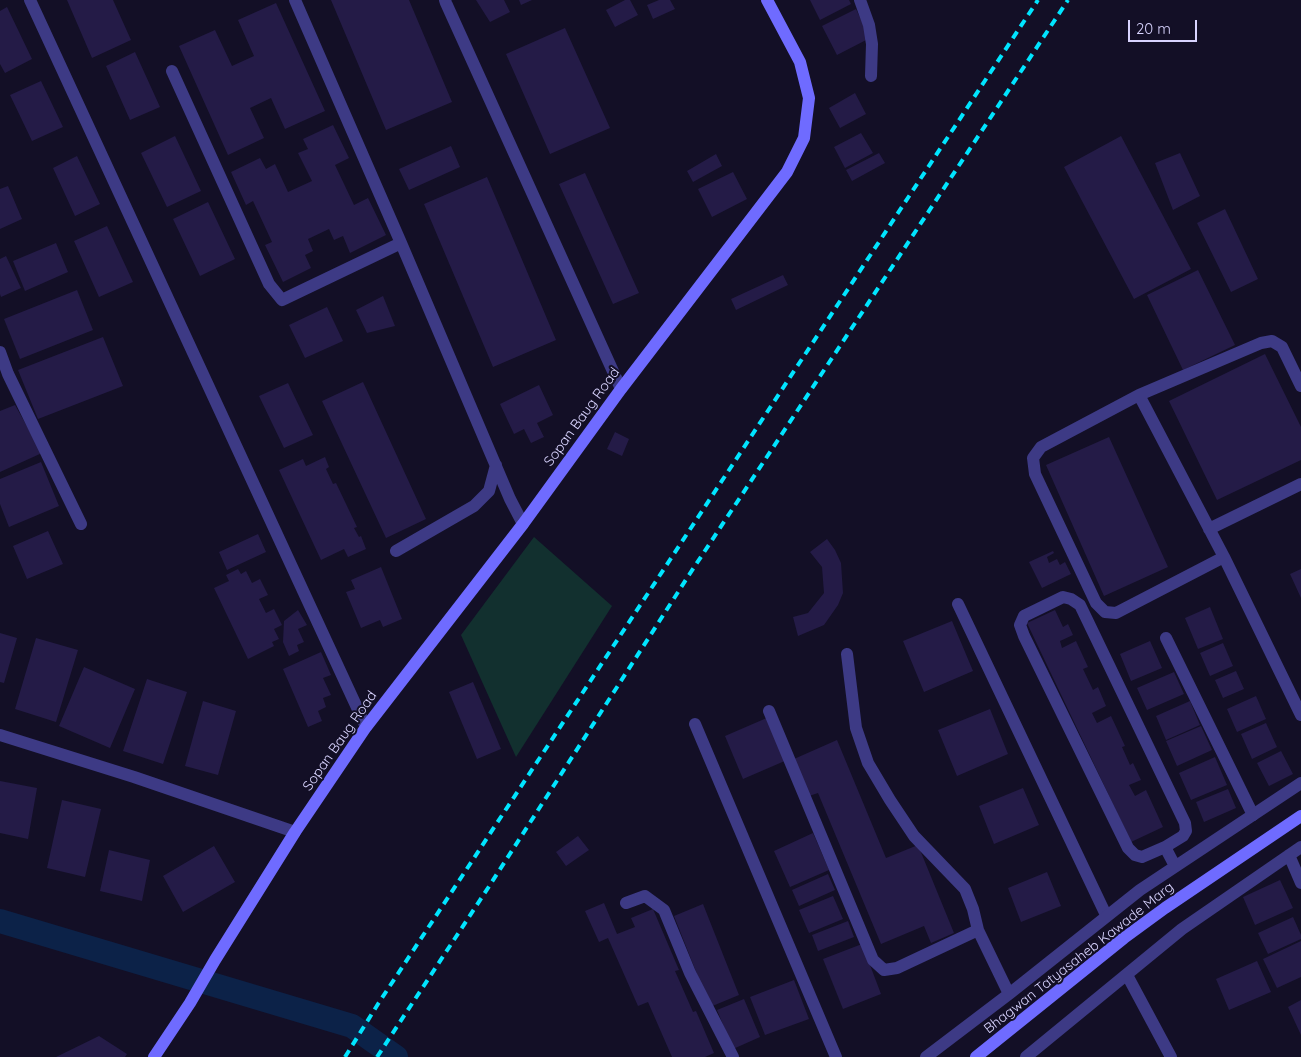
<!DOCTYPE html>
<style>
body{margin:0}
#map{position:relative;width:1301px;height:1057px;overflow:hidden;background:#130f26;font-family:Quicksand,sans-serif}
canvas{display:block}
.scale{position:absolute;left:1128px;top:20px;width:69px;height:22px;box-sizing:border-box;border:2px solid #d9d4ff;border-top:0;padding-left:6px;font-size:15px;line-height:18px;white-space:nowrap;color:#d9d4ff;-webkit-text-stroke:4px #130f26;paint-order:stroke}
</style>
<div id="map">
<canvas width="1301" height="1057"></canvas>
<div class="scale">20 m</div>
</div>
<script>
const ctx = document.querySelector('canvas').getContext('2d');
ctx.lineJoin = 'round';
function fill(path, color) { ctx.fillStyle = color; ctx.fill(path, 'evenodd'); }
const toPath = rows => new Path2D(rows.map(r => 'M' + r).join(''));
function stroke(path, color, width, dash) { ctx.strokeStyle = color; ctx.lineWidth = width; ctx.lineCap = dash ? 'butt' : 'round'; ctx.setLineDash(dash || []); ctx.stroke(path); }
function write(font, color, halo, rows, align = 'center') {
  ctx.font = font + ' Quicksand,sans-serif'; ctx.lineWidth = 4; ctx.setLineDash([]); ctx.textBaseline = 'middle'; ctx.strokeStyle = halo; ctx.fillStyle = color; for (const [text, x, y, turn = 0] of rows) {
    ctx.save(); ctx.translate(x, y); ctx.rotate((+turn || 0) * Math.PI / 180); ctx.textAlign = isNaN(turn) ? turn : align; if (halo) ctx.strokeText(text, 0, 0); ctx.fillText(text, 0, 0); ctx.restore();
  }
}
fill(toPath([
 [534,537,612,606,516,757,461,635]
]), '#12302f');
stroke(toPath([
 [0,921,352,1026,396,1057]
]), '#0c2248', 24);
fill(toPath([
 [67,0,113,0,131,40,92,58],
 [331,0,409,0,452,102,386,130],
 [476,0,504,0,510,12,490,22],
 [519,0,532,0,521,5],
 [625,0,630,0,638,15,615,27,606,10],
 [659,0,670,0,675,9,653,19,647,5],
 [810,0,849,0,851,4,820,20],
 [276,3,325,111,285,129,271,98,250,108,264,138,228,155,179,46,215,30,232,66,254,56,238,20],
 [7,7,32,59,5,73,0,64,0,11],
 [856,9,870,38,837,55,822,26],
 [565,28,610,128,550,154,506,54],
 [135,52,160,107,130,120,106,66],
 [41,81,63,127,32,141,10,95],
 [855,93,866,114,840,128,829,108],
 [333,125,349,158,335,165,354,205,368,198,386,235,350,253,343,236,334,240,329,229,308,239,313,251,305,255,311,268,283,282,265,245,272,242,253,201,246,205,231,172,260,158,266,169,275,164,288,192,312,181,298,153,308,149,303,139],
 [861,133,873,153,845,168,834,147],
 [175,136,201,191,167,207,141,153],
 [1121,136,1191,269,1134,299,1064,167],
 [451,146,460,167,409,190,399,169],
 [879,153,885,163,852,181,846,170],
 [1180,153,1200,196,1173,210,1155,163],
 [716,154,722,166,693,182,687,171],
 [77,156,100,204,75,216,53,168],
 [733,172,747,199,712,217,698,189],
 [585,173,639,293,613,304,559,184],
 [487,177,556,340,493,367,424,204],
 [8,186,22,219,0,229,0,189],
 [208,202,235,259,200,276,173,219],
 [1225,209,1258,279,1231,292,1197,223],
 [107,226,133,282,99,297,74,241],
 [56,243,68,272,25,291,13,261],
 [6,256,21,288,1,297,0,294,0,259],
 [1198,270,1235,345,1183,370,1147,295],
 [783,275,788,285,736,310,731,299],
 [77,290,93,330,20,359,4,319],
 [383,296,395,326,367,333,356,310],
 [327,307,343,341,305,358,289,325],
 [103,337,123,386,38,419,18,370],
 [1265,354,1301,427,1301,460,1217,500,1169,401],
 [363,382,426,519,386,538,322,401],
 [288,383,313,435,284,448,259,396],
 [539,385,553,415,537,423,544,437,531,443,524,429,514,434,500,404],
 [15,405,42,453,0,472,0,411],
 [615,432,629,439,622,456,607,449],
 [1109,437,1168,567,1104,596,1046,465],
 [325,457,329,467,326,469,333,484,336,483,357,527,354,528,359,537,361,536,366,549,348,557,344,549,321,560,279,470,303,459,306,466],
 [41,462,59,506,9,527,0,504,0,479],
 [48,531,63,564,27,579,13,546],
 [258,534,266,552,227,570,219,552],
 [827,539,835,550,841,563,843,593,838,605,824,625,798,636,793,617,808,613,824,593,822,567,810,552],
 [1053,551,1054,553,1047,557,1049,563,1057,559,1060,565,1065,562,1071,574,1042,588,1029,562],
 [381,567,402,619,383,627,380,620,361,628,346,592,355,589,351,580],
 [238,569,241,574,246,571,252,583,260,579,268,595,259,599,266,613,274,609,282,625,274,629,279,639,272,642,274,646,248,659,214,588,229,581,226,575],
 [1301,569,1301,598,1290,574],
 [1210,607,1223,639,1198,649,1185,618],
 [298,610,307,625,298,629,304,642,297,645,299,651,289,656,283,642,284,621],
 [1055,610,1063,627,1068,624,1073,635,1060,641,1062,648,1076,641,1088,667,1083,669,1093,690,1098,687,1106,706,1092,713,1097,723,1111,716,1125,746,1122,747,1130,765,1133,763,1141,780,1129,785,1135,796,1146,790,1163,827,1131,842,1027,623],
 [952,621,973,671,924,692,903,641],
 [0,633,17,638,4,683,0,682],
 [36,638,78,650,56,722,15,709],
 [1150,641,1162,668,1131,681,1120,654],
 [1223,643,1233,666,1210,676,1200,653],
 [321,652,331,675,323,678,331,695,323,698,326,707,318,711,322,721,308,727,283,669],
 [84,667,135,689,110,748,59,726],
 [1236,671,1244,689,1223,698,1215,680],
 [1174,672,1184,694,1147,710,1137,688],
 [147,679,187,692,163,764,123,751],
 [473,682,501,749,477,759,449,692],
 [1256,696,1266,719,1237,732,1227,709],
 [203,701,236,711,218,775,185,766],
 [1190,701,1200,725,1166,740,1156,716],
 [990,709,1008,754,957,776,938,730],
 [769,717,787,760,743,779,725,736],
 [1266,723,1277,747,1252,759,1241,734],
 [1201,726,1212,750,1177,766,1166,741],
 [837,740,886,858,918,845,954,933,931,943,924,926,881,944,818,793,809,796,794,759],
 [1281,751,1293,774,1269,786,1257,763],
 [1215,757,1227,785,1191,800,1179,773],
 [0,781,37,788,28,839,0,833],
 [1023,788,1039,825,994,844,979,806],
 [1228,789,1236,808,1204,822,1196,802],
 [62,800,101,809,85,877,47,868],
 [813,833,829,870,790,887,774,851],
 [578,836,589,850,566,866,556,852],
 [214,846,235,882,183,912,163,876],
 [109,850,150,860,142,901,100,891],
 [1047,872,1061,906,1021,922,1008,888],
 [828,874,835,890,799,906,792,890],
 [1280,880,1293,908,1255,925,1243,897],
 [833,896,843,919,809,933,799,910],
 [604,903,617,934,635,927,631,918,653,909,679,970,675,971,693,1012,696,1011,714,1053,705,1057,672,1057,648,1002,638,1006,608,938,599,942,585,911],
 [703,904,739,995,710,1007,674,916],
 [1293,917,1301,935,1301,939,1268,954,1258,933],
 [848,921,854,937,818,951,812,935],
 [1301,941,1301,977,1277,988,1263,959],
 [862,944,881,994,843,1009,823,959],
 [1257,961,1271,992,1229,1010,1216,979],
 [794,980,809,1019,765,1035,750,997],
 [744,999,760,1037,733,1049,717,1010],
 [1301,1000,1301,1035,1288,1007],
 [99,1036,127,1054,125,1057,56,1057]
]), '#241b47');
stroke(toPath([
 [30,0,366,727],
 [958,604,1106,915],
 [1166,638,1253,815]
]), '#3d3a85', 12);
stroke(toPath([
 [295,0,401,243,510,499,523,524],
 [445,0,446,3,621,389],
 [860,0,869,25,872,44,871,76],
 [172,71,269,284,282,300,401,243],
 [0,352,8,374,81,524],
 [1139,395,1224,557,1301,715],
 [1209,529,1301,484],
 [396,551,474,506,489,491,496,465],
 [1224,557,1116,613,1105,612,1096,603,1035,474,1033,458,1041,447,1139,395,1261,343,1272,341,1282,347,1301,386],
 [847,654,856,728,868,763,890,800,914,836,965,889,973,909,978,930,1009,994],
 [769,711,873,960,884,970,897,968,978,930],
 [695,724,836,1057],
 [0,735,134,777,295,832],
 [1165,847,1183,836,1186,831,1185,823,1080,605,1071,599,1063,597,1024,616,1020,625,1024,636,1128,848,1135,855,1142,857,1165,847,1175,866],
 [1289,855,1301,883],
 [626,903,645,896,664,910,690,973,733,1057],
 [1127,975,1171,1057],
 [926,1057,1009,994,1140,890,1301,783],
 [1026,1057,1182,929,1301,847]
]), '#3d3a85', 12);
stroke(toPath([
 [154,1057,190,1003,215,960,295,832,366,727,523,524,621,389,787,172,804,138,809,98,800,62,767,0],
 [976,1057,1124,938,1165,908,1301,816]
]), '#6f6bff', 12);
stroke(toPath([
 [345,1057,378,1004,1038,0],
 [377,1057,488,888,689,575,1068,0]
]), '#00e5ff', 4, [8, 6]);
write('14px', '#d9d4ff', '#130f26', [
 ["Sopan Baug Road",582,417,-54],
 ["Sopan Baug Road",340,741,-55],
 ["Bhagwan Tatyasaheb Kawade Marg",1079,958,-38]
]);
</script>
